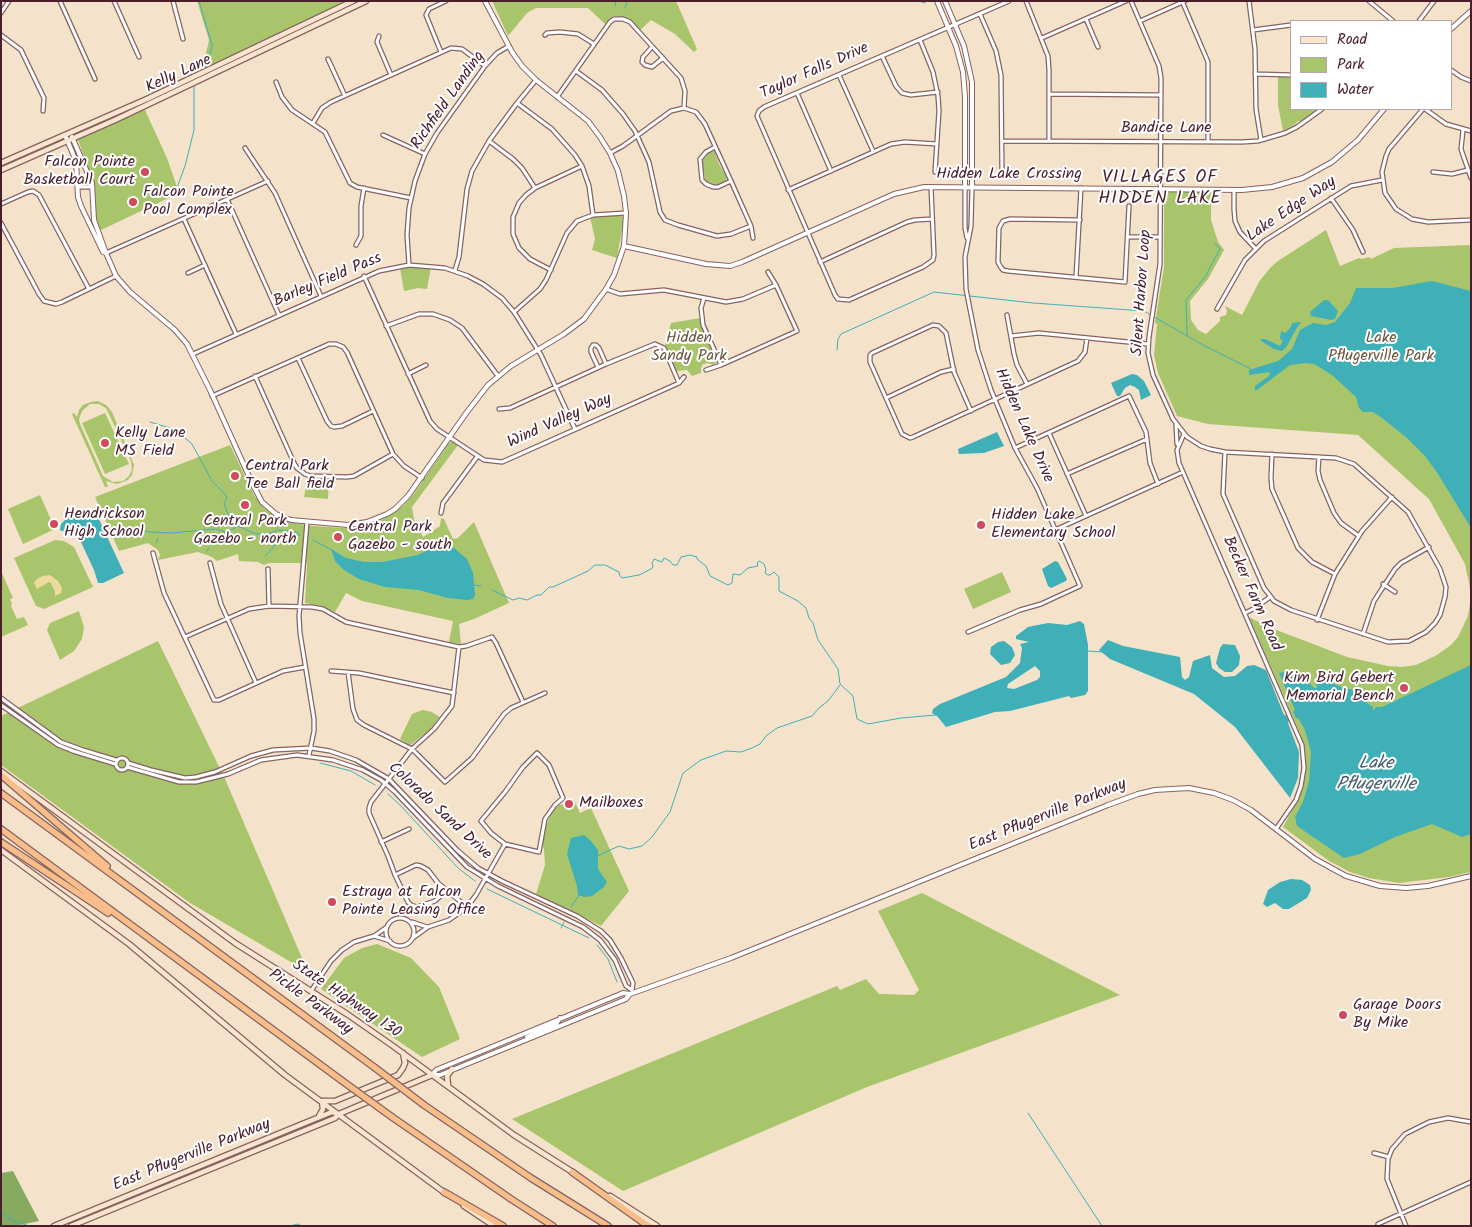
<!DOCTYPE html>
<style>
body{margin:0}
#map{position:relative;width:1472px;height:1227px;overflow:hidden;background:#f5e2ca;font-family:Kalam,sans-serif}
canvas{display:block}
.frame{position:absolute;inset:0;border:2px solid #4a1f2b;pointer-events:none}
.legend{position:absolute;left:1290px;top:20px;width:162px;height:90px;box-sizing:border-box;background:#fff;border:1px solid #b7a5aa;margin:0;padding:6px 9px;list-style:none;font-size:15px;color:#4a1f2b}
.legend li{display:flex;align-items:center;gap:10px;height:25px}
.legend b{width:25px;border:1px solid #b7a5aa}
</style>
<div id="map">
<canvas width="1472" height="1227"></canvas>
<div class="frame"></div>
<ul class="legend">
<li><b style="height:6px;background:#fce5cf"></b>Road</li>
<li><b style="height:14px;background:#a8c56c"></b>Park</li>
<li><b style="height:14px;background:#3fafb8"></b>Water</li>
</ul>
</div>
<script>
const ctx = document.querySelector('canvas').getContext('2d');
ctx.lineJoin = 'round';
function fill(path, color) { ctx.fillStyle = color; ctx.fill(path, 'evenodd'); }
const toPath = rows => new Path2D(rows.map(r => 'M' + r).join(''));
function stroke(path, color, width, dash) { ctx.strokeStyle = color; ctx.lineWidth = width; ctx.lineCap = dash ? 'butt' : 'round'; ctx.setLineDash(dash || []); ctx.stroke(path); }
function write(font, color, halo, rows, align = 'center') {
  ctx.font = font + ' Kalam,sans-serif'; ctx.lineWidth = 4; ctx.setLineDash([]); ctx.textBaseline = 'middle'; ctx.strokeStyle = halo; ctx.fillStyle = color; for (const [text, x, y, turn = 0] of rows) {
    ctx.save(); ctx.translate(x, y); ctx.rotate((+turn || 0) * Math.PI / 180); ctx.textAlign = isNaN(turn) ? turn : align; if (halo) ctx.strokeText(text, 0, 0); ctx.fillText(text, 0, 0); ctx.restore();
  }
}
fill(toPath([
 [197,1,353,1,202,71,209,40],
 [492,1,676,1,697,49,694,52,675,34,651,20,640,30,632,21,624,17,613,16,605,24,588,8,536,8,527,13,508,36],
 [1278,77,1291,77,1291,109,1317,109,1301,122,1298,121,1294,125,1283,131,1278,105],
 [144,108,167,158,179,193,99,231,95,217,93,187,91,176,78,140],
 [713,151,715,152,719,164,727,178,726,181,717,185,712,185,706,182,702,165,704,156],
 [1166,192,1211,192,1211,220,1218,242,1224,250,1208,279,1190,301,1191,320,1198,330,1206,334,1220,321,1220,317,1226,315,1227,311,1225,306,1242,315,1259,282,1270,268,1278,261,1326,230,1340,266,1359,258,1362,259,1369,257,1371,259,1394,248,1471,245,1471,872,1449,877,1399,883,1369,878,1350,872,1329,861,1283,827,1298,799,1303,785,1306,767,1305,748,1300,733,1249,617,1266,626,1347,657,1388,666,1402,667,1416,665,1437,655,1451,645,1458,637,1468,616,1471,596,1469,583,1465,564,1429,499,1358,435,1208,424,1177,416,1158,373,1154,355,1157,324,1155,323,1164,267,1164,195],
 [620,215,623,217,623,224,617,258,592,250,595,239,590,217],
 [416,266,418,268,431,267,427,289,418,288,404,291,400,268],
 [700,318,717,362,713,365,708,363,703,364,701,368,701,373,692,376,687,370,676,371,665,346,671,323],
 [98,401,106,405,112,412,134,465,132,475,128,480,117,484,106,481,108,487,105,487,72,414,74,413,77,417,79,410,83,405,91,402],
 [90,404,99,404,106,408,131,461,132,470,129,476,123,481,113,482,103,476,80,424,79,419,82,411],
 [105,413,129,464,105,474,82,423],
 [453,441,458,445,412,507,414,519,423,537,440,526,441,518,444,519,453,539,458,538,474,522,509,603,474,619,459,624,461,644,449,642,453,621,362,601,346,593,335,612,322,606,305,603,307,563,269,563,264,565,258,562,239,561,238,554,217,561,212,557,198,552,158,560,160,555,158,550,148,543,119,551,95,497,230,445,254,495,264,508,277,517,295,523,313,526,344,528,360,527,375,523,385,518,404,505,413,495,449,443],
 [308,477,329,479,328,499,304,497],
 [40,495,55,529,23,544,8,509],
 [55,540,64,541,74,547,93,587,44,609,36,606,14,558],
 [1,571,13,598,10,599,12,604,11,606,17,619,24,617,28,625,1,637],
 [1002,572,1011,592,973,609,964,589],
 [79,611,84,627,82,639,74,651,60,660,47,630,50,623],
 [158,641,225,779,308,972,190,903,1,765,1,716],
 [423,710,432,712,441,718,438,719,433,727,412,744,410,745,400,739,412,714],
 [569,800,574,800,580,813,591,808,629,891,601,926,536,894,545,865,544,849,542,845,546,825,552,813,559,805,565,804],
 [922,893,1120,995,867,1087,623,1191,512,1119,837,986,840,990,866,979,879,994,914,995,919,990,878,911],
 [377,944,411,958,439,987,460,1039,422,1057,321,989,344,958,362,948]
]), '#a8c56c');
fill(toPath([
 [13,1171,39,1221,15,1226,1,1226,1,1173]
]), '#86aa60');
fill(toPath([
 [50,575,58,581,62,588,61,593,55,596,55,592,51,583,49,582,37,589,34,583,37,579,43,576]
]), '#eeda9e');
fill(toPath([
 [1432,281,1471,291,1471,528,1438,474,1425,456,1407,438,1382,418,1373,412,1363,412,1359,408,1356,397,1332,375,1314,364,1306,363,1290,365,1257,390,1255,390,1255,386,1269,376,1270,372,1249,375,1249,370,1278,361,1292,349,1300,330,1313,323,1326,325,1335,322,1350,303,1356,288,1393,288],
 [1324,300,1328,300,1338,311,1335,319,1331,320,1311,316,1310,312],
 [1301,322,1295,331,1287,346,1282,351,1274,349,1261,341,1261,339,1265,339,1280,346,1283,340,1280,339,1281,331,1285,333,1291,327,1292,323],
 [1132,374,1137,375,1144,381,1151,395,1141,400,1139,390,1135,387,1130,385,1125,388,1120,396,1117,396,1111,383],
 [997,432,1004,446,984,453,959,454,958,449],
 [85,512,97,515,124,573,103,583,98,583,94,570,80,540,60,530,61,524,68,517],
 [436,546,454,548,467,559,473,573,475,595,473,599,467,600,448,598,419,590,385,587,359,579,344,570,335,561,331,549,346,558,364,562,382,562,418,555],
 [1055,561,1058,562,1067,579,1066,581,1051,588,1048,586,1042,569],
 [1080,621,1084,624,1088,645,1088,691,1085,695,1071,698,1069,696,1010,711,995,712,946,727,937,716,932,713,933,709,940,704,1006,677,1020,663,1022,648,1020,644,1029,642,1016,639,1016,636,1028,627,1048,623,1067,625],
 [1035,666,1040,671,1040,677,1037,680,1014,689,1007,688,1008,684],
 [1108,640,1123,646,1180,657,1182,677,1185,680,1189,677,1193,661,1210,655,1212,668,1224,677,1235,676,1247,666,1254,665,1266,670,1284,715,1286,715,1289,721,1288,723,1299,752,1298,778,1290,798,1235,727,1194,694,1110,659,1099,650],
 [1004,641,1012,647,1015,655,1010,663,1001,665,990,654,991,647,998,642],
 [1223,644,1235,645,1240,656,1239,665,1232,672,1225,672,1219,668,1216,663,1220,648],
 [1471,665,1471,834,1462,837,1432,824,1395,837,1360,854,1344,858,1297,826,1295,817,1303,802,1309,781,1311,752,1305,730,1299,719,1296,718,1293,712,1295,710,1279,673,1286,672,1295,679,1303,681,1306,680,1314,688,1317,688,1315,680,1318,678,1347,689,1361,690,1369,694,1367,703,1373,707,1373,711,1376,707,1382,707],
 [584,835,591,841,598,850,598,869,607,882,604,887,592,896,584,897,578,895,577,886,567,854,571,838],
 [1291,879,1302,880,1310,885,1311,890,1307,898,1289,909,1283,909,1275,903,1267,907,1263,904,1268,890,1280,882]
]), '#3fafb8');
stroke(toPath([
 [199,1,212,45,210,55,205,60,206,69],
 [919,1,925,3],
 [615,6,616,1],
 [625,8,627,1],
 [177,193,178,185,185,166,194,130,194,84],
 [1187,335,1186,300,1205,277,1220,249,1215,243],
 [837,350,838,339,841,334,934,292,1033,303,1144,311,1203,345,1253,370],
 [150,422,170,428,184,437,192,444,212,481,224,493,227,498,224,503,227,512,231,519,238,526,256,534,267,534,278,530,296,532,300,535],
 [133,528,149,532,171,533,215,529,227,532,237,527],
 [104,532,115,528,129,528],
 [313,540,332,550],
 [156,543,158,538],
 [210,545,227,532],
 [207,551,209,548],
 [265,556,281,539,299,535],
 [474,585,481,586],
 [492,590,513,600,519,598,527,600,537,595,541,595,549,587,553,587,588,571,595,565,605,565,619,572,620,576,622,578,639,575,651,569,653,567,652,563,654,559,662,562,664,558,670,561,673,565,677,565,681,557,690,555,697,557,697,559,706,566,710,576,728,585,732,583,733,574,740,575,748,568,758,566,757,563,759,561,764,564,766,570,765,573,768,575,770,575,774,572,779,577,779,591,798,601,806,608,809,618,813,623,818,640,838,669,840,684,853,696,857,719,868,724,901,718,936,715],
 [1087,651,1103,652],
 [320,763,351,771,375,785],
 [388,794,401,806,458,868,475,881],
 [597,856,619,846,629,849,642,846,652,837,670,812,683,773,701,760,726,751,741,752,752,748,760,744,766,736,777,728,812,716,819,708,828,701,840,685],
 [487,889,589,938],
 [571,907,580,894],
 [561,928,564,922],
 [597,945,608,959,617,982],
 [1028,1113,1102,1226],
 [1,1213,12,1220,29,1226],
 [290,1226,298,1224,301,1226]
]), '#3fafb8', 1);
const minor = toPath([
 [60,1,95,79],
 [114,1,139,57],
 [173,1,183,39],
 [1026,1,1048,56,1049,70,1049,141],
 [1131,1,1159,66,1161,78,1160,264,1149,337,1148,353,1153,375,1173,419,1187,437,1201,446,1210,449,1225,452,1336,458,1354,464,1408,512,1440,569,1446,587,1445,597,1440,615,1435,623,1426,632,1409,641,1388,642,1291,610,1274,601,1264,588,1223,494,1225,452],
 [1182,1,1208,62,1208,142],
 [1249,1,1255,49,1256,109,1261,140],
 [1369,1,1393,21],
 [1,13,9,1],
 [980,14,996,51,1001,75,1002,173],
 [1086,19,1098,47],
 [1140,21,1185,1],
 [1419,21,1434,1],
 [1253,30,1291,25],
 [1,35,21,50,44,98,43,111],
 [545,35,547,33,560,32,578,34,594,44],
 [379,36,377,42,391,75],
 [1042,38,1126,1],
 [920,40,933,72,938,96,939,111,935,172],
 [652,47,643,57,642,62,645,65,652,67,663,58],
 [441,52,426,15,429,9,446,1],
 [882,56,896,86,902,93,911,95,938,92],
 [328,59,345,96],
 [1451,70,1461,77,1471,81],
 [576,71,602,90,623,114,635,131,649,162,660,212,665,220,678,225,717,236,731,234,751,226],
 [1255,74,1291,75],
 [839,75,873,151],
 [276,82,282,97,292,110,325,132,350,183,357,187,411,198],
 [797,93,831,171],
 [1049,94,1161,95],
 [557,97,610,22,614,19,623,19,630,22,681,78,685,91,684,108],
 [517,103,552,129,575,155,582,166,589,186,593,215],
 [1423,109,1389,149,1386,156,1382,172,1385,193,1396,209,1412,219,1428,222,1471,220],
 [1425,109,1446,124,1471,131],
 [313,123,322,108,331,102,451,48,462,49,485,66],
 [1463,130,1461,149,1471,178],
 [383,135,425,154],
 [489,141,513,159,522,168,535,188],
 [1002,141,1242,142,1258,141,1285,133,1297,127,1322,109],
 [715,147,706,152,700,159,702,180,706,184,713,187,718,187,731,181],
 [245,148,275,193,321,296],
 [610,153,623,146,671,111,684,108,696,112,705,124,731,181,751,226,753,238],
 [1433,172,1452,174,1468,170],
 [78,187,92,187],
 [931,187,934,255,933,260,923,267,849,300,838,299,835,295,757,116,759,111,764,107,1009,1],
 [965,187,965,228,967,238],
 [788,190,891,144,905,142,937,144],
 [1234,190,1234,209,1235,221,1240,232,1255,248],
 [1331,198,1353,230,1363,252],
 [227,199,279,315],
 [1,204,28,192,33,191,39,195,89,289],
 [184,219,236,334],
 [1080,220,1010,219,1003,221,999,228,998,262,1000,266,1003,270,1008,271,1125,282,1129,206],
 [1,223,39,294,44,301,56,304,62,302,116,276],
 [1128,237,1160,237],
 [356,245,361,236,361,206,364,188],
 [106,253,268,181],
 [820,262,907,222,915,220,932,219],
 [409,265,407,235,409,208,415,181,425,154,437,133,485,66,497,53,509,46],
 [455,270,459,257,467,189,472,171,489,141,517,103,536,80],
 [551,270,530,259,519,248,513,234,513,217,519,203,526,195,535,188,582,166],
 [188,273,205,265],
 [364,276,430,421,437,429,484,460,502,462,509,459,679,383,684,377],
 [1076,277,1081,188],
 [606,289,620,294,664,290,726,302,743,299,776,285],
 [704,298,701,308,703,325,721,365],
 [1217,309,1245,260,1264,241,1351,186,1382,180],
 [514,312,540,289,546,280,567,233,577,221,593,215,626,213],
 [1007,315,1014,354,1017,365,1027,384],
 [386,326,419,314,433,314,450,320,462,328,498,376],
 [1011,336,1039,333,1148,344],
 [193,354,379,271,409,265,445,268,468,276,483,284,502,298,514,312,541,355,575,429],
 [298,358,327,421,331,426,334,427,342,426,373,411],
 [598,367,591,352,591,348,593,345,596,345,599,348,606,364],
 [706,370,721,365,797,331,776,285,768,272],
 [408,374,426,365],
 [255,376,294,463,297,468,305,474,310,476,347,477,354,476,393,454],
 [212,396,329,344,336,344,343,347,347,352,393,454,404,466,422,478],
 [886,398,941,372,954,369],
 [499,409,510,408,606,364,655,344,664,348,679,383],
 [971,411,954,372,946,333,939,326,933,325,872,353,870,355,870,362,902,434,910,438,913,437,1078,361,1085,352,1087,338],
 [1176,425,1177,444],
 [1049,433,1086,516],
 [1184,434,1177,450,1179,463,1302,745,1304,768,1301,786,1296,800,1276,829],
 [1015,448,1129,396,1146,432,1150,463,1158,484],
 [1272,454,1271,478,1272,489,1298,548,1312,562,1335,574],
 [1319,457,1318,471,1320,480,1334,513,1341,523,1359,536],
 [1067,474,1147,439],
 [441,513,443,503,477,457],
 [307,522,299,616,300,633,314,719,314,731,309,755],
 [1055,530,1183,472],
 [153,553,164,593,214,700,219,700,283,671,305,667],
 [210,563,221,604,256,683],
 [268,569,269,606],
 [1383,584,1395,592],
 [1245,613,1255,608,1270,597],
 [1317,620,1335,574,1362,531,1392,497],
 [968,632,1020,610,1041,604,1080,586,1037,488,1015,448,991,390,978,350,966,289,965,257,971,226,972,188],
 [1363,634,1374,601,1395,569,1401,563,1429,547],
 [185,637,249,609,269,606,312,607,323,609,346,622,459,647,466,646,492,637,496,643,523,702],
 [331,671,359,673,454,693],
 [348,672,353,709,357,720,364,725,412,749,445,782,472,758,504,714,511,708,545,693],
 [1,698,61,742,83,750,116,760],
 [1,705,58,745,73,751,115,764],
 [537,753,549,765,563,798,555,805,545,819,539,852,505,844,491,833,481,821,505,792,523,767,537,753],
 '116 764a6 6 0 1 1 12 0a6 6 0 1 1-12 0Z',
 [127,767,179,782,196,782,228,774,261,760,297,755,333,760,363,770,381,780,395,792,467,867,498,886,583,927,600,940,615,960,626,986,632,990,633,983,621,958,610,940,601,931,577,916,502,881,478,868,457,850,389,779,356,760,330,751,311,748,273,750,251,756,215,772,196,777,185,778,151,770,128,763],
 [381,842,409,829],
 [395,875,416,865,421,866,428,870,438,883,467,907],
 [446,891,435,901,417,907,411,905,408,902,395,875,388,856,369,813,369,808,371,802,412,749,434,729,452,706,459,647],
 '386 932a14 14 0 1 1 28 0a14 14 0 1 1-28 0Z',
 [412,922,427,927],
 [387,927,374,936,390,941],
 [413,938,428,927,449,920,467,907,476,895,505,844],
 [311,991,331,961,342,950,354,942,374,936],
 [1374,1153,1389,1157],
 [1378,1224,1471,1182],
 [1406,1226,1387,1179,1388,1159,1392,1149,1405,1134,1429,1122,1448,1118,1471,1122]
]);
const tertiary = toPath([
 [937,1,956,46,963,72,965,97,965,187],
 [945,1,964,46,972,82,972,188],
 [1451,29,1471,11],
 [65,135,76,161,78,197,81,206,103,252,106,253],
 [72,137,92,183,94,220,106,253,116,276,130,292,175,330,187,344,210,390,252,483,262,502,276,514,291,520,348,525,367,522,387,514,395,509,408,496,467,412,488,385,511,366,564,334,584,319,606,289,614,275,624,246,626,213,624,196,618,171,610,153,600,137,588,121,536,80,522,66,512,52,485,1],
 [624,246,706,264,730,266,742,262,894,194,924,187,1242,190,1272,187,1303,178,1332,162,1358,140,1384,109],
 [623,993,630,994,626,999,440,1075,432,1075,436,1070,623,993],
 [630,994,731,958,1108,805,1138,794,1155,790,1189,788,1214,793,1233,800,1251,810,1315,859,1346,876,1380,886,1406,888,1428,886,1471,876],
 [527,1037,556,1024,560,1018]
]);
const secondary = toPath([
 [1,163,147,99,353,1],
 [1,170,115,120,366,1],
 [1,771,235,943,347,1014,393,1046,514,1135,574,1173],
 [1,850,129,944,285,1075,445,1193],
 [448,1085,447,1076,452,1069],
 [323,1101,335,1101,398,1075,403,1068,405,1063,403,1053],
 [319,1116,323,1109,322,1101],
 [610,1196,657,1226],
 [464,1206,494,1226],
 [54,1226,300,1125,332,1112,336,1113],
 [71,1226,335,1118,339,1114,432,1075]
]);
const motorway = toPath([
 [1,775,107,866],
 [1,793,374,1067],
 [1,829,341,1080],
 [1,842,108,913],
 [424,1105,531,1178,608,1226],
 [392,1117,511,1199,553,1226],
 [572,1172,648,1226],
 [444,1192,503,1226]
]);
stroke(minor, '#866363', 5.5);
stroke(tertiary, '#866363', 6);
stroke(secondary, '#866363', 7);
stroke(motorway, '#866363', 8);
stroke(minor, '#fff', 3);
stroke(tertiary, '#fff', 4);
stroke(secondary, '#fce5cf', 4.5);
stroke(motorway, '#f8bd88', 5.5);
const motorwayBridge = toPath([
 [374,1067,424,1105],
 [341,1080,392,1117]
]);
stroke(motorwayBridge, '#866363', 8, []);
stroke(motorwayBridge, '#f8bd88', 5.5);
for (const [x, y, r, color] of [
 [145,172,5,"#d1495b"],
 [133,202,5,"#d1495b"],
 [105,443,5,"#d1495b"],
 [235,476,5,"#d1495b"],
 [245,505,5,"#d1495b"],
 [54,524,5,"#d1495b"],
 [981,525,5,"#d1495b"],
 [338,537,5,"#d1495b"],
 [1404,688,5,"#d1495b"],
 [569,804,5,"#d1495b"],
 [332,902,5,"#d1495b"],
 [1343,1015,5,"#d1495b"]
]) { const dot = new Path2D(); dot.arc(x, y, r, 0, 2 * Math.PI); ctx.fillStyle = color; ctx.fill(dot); stroke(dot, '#fff', 2); }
write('16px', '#4a1f2b', '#fff', [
 ["Taylor Falls Drive",815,72,-24],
 ["Kelly Lane",179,75,-25],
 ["Richfield Landing",449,101,-55],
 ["Bandice Lane",1166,129],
 ["Hidden Lake Crossing",1009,175],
 ["Lake Edge Way",1292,210,-34],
 ["Barley Field Pass",328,281,-23],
 ["Silent Harbor Loop",1143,293,-86],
 ["Wind Valley Way",560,422,-24],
 ["Hidden Lake Drive",1023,426,66],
 ["Becker Farm Road",1251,594,66],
 ["Colorado Sand Drive",439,812,43],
 ["East Pflugerville Parkway",1048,816,-22],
 ["State Highway 130",346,1000,34],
 ["Pickle Parkway",310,1003,36],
 ["East Pflugerville Parkway",192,1156,-22]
]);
write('16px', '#4a1f2b', '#fff', [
 ["Falcon Pointe",135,163,"right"],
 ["Basketball Court",135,181,"right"],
 ["Falcon Pointe",143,193],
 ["Pool Complex",143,211],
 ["Kelly Lane",115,434],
 ["MS Field",115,452],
 ["Central Park",245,467],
 ["Tee Ball field",245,485],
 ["Hendrickson",64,515],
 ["High School",64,533],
 ["Hidden Lake",991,516],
 ["Elementary School",991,534],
 ["Central Park",245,522,"center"],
 ["Gazebo - north",245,540,"center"],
 ["Central Park",348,528],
 ["Gazebo - south",348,546],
 ["Kim Bird Gebert",1394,679,"right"],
 ["Memorial Bench",1394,697,"right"],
 ["Mailboxes",579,804],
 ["Estraya at Falcon",342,893],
 ["Pointe Leasing Office",342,911],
 ["Garage Doors",1353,1006],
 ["By Mike",1353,1024]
], 'left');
write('16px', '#6b5942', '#fff', [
 ["Hidden",689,339],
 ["Sandy Park",689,357],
 ["Lake",1381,339],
 ["Pflugerville Park",1381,357]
]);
ctx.letterSpacing = '1px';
write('18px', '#4a1f2b', '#fff', [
 ["VILLAGES OF",1160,179],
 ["HIDDEN LAKE",1160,200]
]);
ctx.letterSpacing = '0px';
write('italic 18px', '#45606a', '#fff', [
 ["Lake",1376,765],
 ["Pflugerville",1376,786]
]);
</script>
